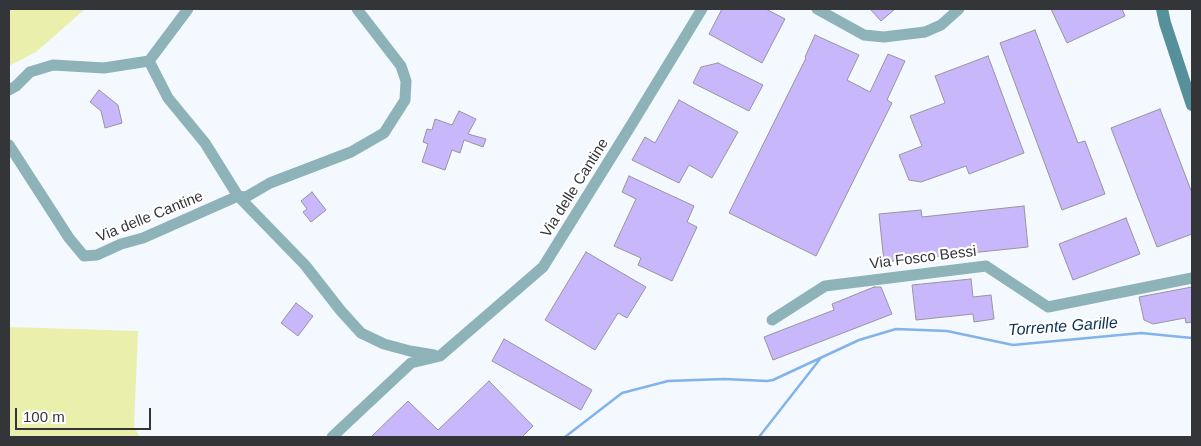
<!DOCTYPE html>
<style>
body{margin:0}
#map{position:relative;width:1201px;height:446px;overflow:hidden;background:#f4f8ff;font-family:Helvetica,sans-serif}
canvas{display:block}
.frame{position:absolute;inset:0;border:10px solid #343539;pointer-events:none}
.scale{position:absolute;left:15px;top:408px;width:136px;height:22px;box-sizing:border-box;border:2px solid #343539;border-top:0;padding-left:6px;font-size:15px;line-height:18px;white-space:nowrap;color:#343539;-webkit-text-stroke:4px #fff;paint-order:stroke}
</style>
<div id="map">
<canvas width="1201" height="446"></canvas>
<div class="frame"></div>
<div class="scale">100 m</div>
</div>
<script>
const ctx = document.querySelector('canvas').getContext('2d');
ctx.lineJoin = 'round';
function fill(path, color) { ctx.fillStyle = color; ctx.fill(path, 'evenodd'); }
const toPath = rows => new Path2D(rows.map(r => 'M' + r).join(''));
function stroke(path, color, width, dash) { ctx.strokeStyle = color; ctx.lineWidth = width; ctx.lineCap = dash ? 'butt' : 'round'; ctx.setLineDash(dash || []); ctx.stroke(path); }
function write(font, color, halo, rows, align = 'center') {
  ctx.font = font + ' Helvetica,sans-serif'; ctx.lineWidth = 4.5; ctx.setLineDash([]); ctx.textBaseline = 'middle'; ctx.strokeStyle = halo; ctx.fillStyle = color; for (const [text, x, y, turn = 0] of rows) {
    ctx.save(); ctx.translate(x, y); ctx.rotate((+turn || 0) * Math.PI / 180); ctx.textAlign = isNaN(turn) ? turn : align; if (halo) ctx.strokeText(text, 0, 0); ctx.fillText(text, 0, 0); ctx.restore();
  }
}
fill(toPath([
 [9,9,85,9,36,52,9,66],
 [9,327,138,331,134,427,140,437,9,437]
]), '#eaf0ab');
stroke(toPath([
 [565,437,622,393,668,381,724,379,767,381,773,380,859,340,896,329,947,331,1013,345,1141,333,1192,338],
 [759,437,820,359]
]), '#82b4e9', 2.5);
const building = toPath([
 [722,9,766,9,785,19,762,63,709,34,722,9],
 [870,9,895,9,881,21,870,9],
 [1051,9,1122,9,1125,16,1067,43,1051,9],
 [1035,30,1078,143,1085,141,1105,194,1062,210,1000,43,1035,30],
 [815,35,859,55,847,80,870,92,888,54,905,61,887,100,892,103,816,256,729,213,806,58,805,57,815,35],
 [988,56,1024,153,969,174,966,166,921,182,909,180,899,155,922,146,910,116,945,103,935,76,988,56],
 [718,63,763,85,749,111,693,83,701,67,718,63],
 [99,90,118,105,122,123,105,128,101,111,90,102,99,90],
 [679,100,738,132,712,178,689,165,679,183,632,160,645,137,655,143,679,100],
 [1160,109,1192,193,1192,234,1157,247,1111,128,1160,109],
 [459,111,476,119,468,134,486,139,483,147,464,140,460,153,452,150,445,170,422,162,428,144,423,142,427,129,432,130,435,119,452,125,459,111],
 [629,176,694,206,687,222,697,227,672,281,638,265,641,258,614,246,636,199,622,192,629,176],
 [312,192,326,210,311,222,303,212,307,209,301,201,312,192],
 [1024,206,1028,247,884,262,879,214,921,210,922,217,1024,206],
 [1126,218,1140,254,1073,280,1059,244,1126,218],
 [586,252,646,287,627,318,618,313,595,350,545,320,586,252],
 [971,279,973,297,991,295,994,319,974,322,973,314,916,320,912,285,971,279],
 [874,287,881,287,892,314,773,360,764,337,834,310,832,304,874,287],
 [1192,287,1192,322,1186,323,1185,318,1153,324,1144,320,1139,297,1192,287],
 [296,303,313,316,298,336,281,323,296,303],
 [504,339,592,390,581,410,492,361,504,339],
 [489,381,533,426,522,437,371,437,408,401,438,430,489,381]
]);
fill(building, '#c8b8fb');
stroke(building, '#97959d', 1);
stroke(toPath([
 [817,9,864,35,884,37,925,32,941,25,959,9],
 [149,61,168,98,205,143,238,196,305,265,341,311,361,333,384,344,410,351,434,355],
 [9,90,16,86,30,72,53,65,104,68,149,61,188,9],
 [9,145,69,238,84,256,97,255,121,244,143,238,238,196,246,197,270,183,351,152,384,133,405,100,406,81,401,66,357,9],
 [772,320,825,286,986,266,1048,307,1192,278],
 [332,437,411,363,440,356,543,267,630,127,702,9]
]), '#8db3b9', 11);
stroke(toPath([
 [1162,9,1165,23,1192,105]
]), '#55909b', 12);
write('15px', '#343539', '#fff', [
 ["Via delle Cantine",575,188,-58],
 ["Via delle Cantine",150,217,-22],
 ["Via Fosco Bessi",923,258,-7]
]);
write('italic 16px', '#0e3255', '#fff', [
 ["Torrente Garille",1063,327,-4]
]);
</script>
